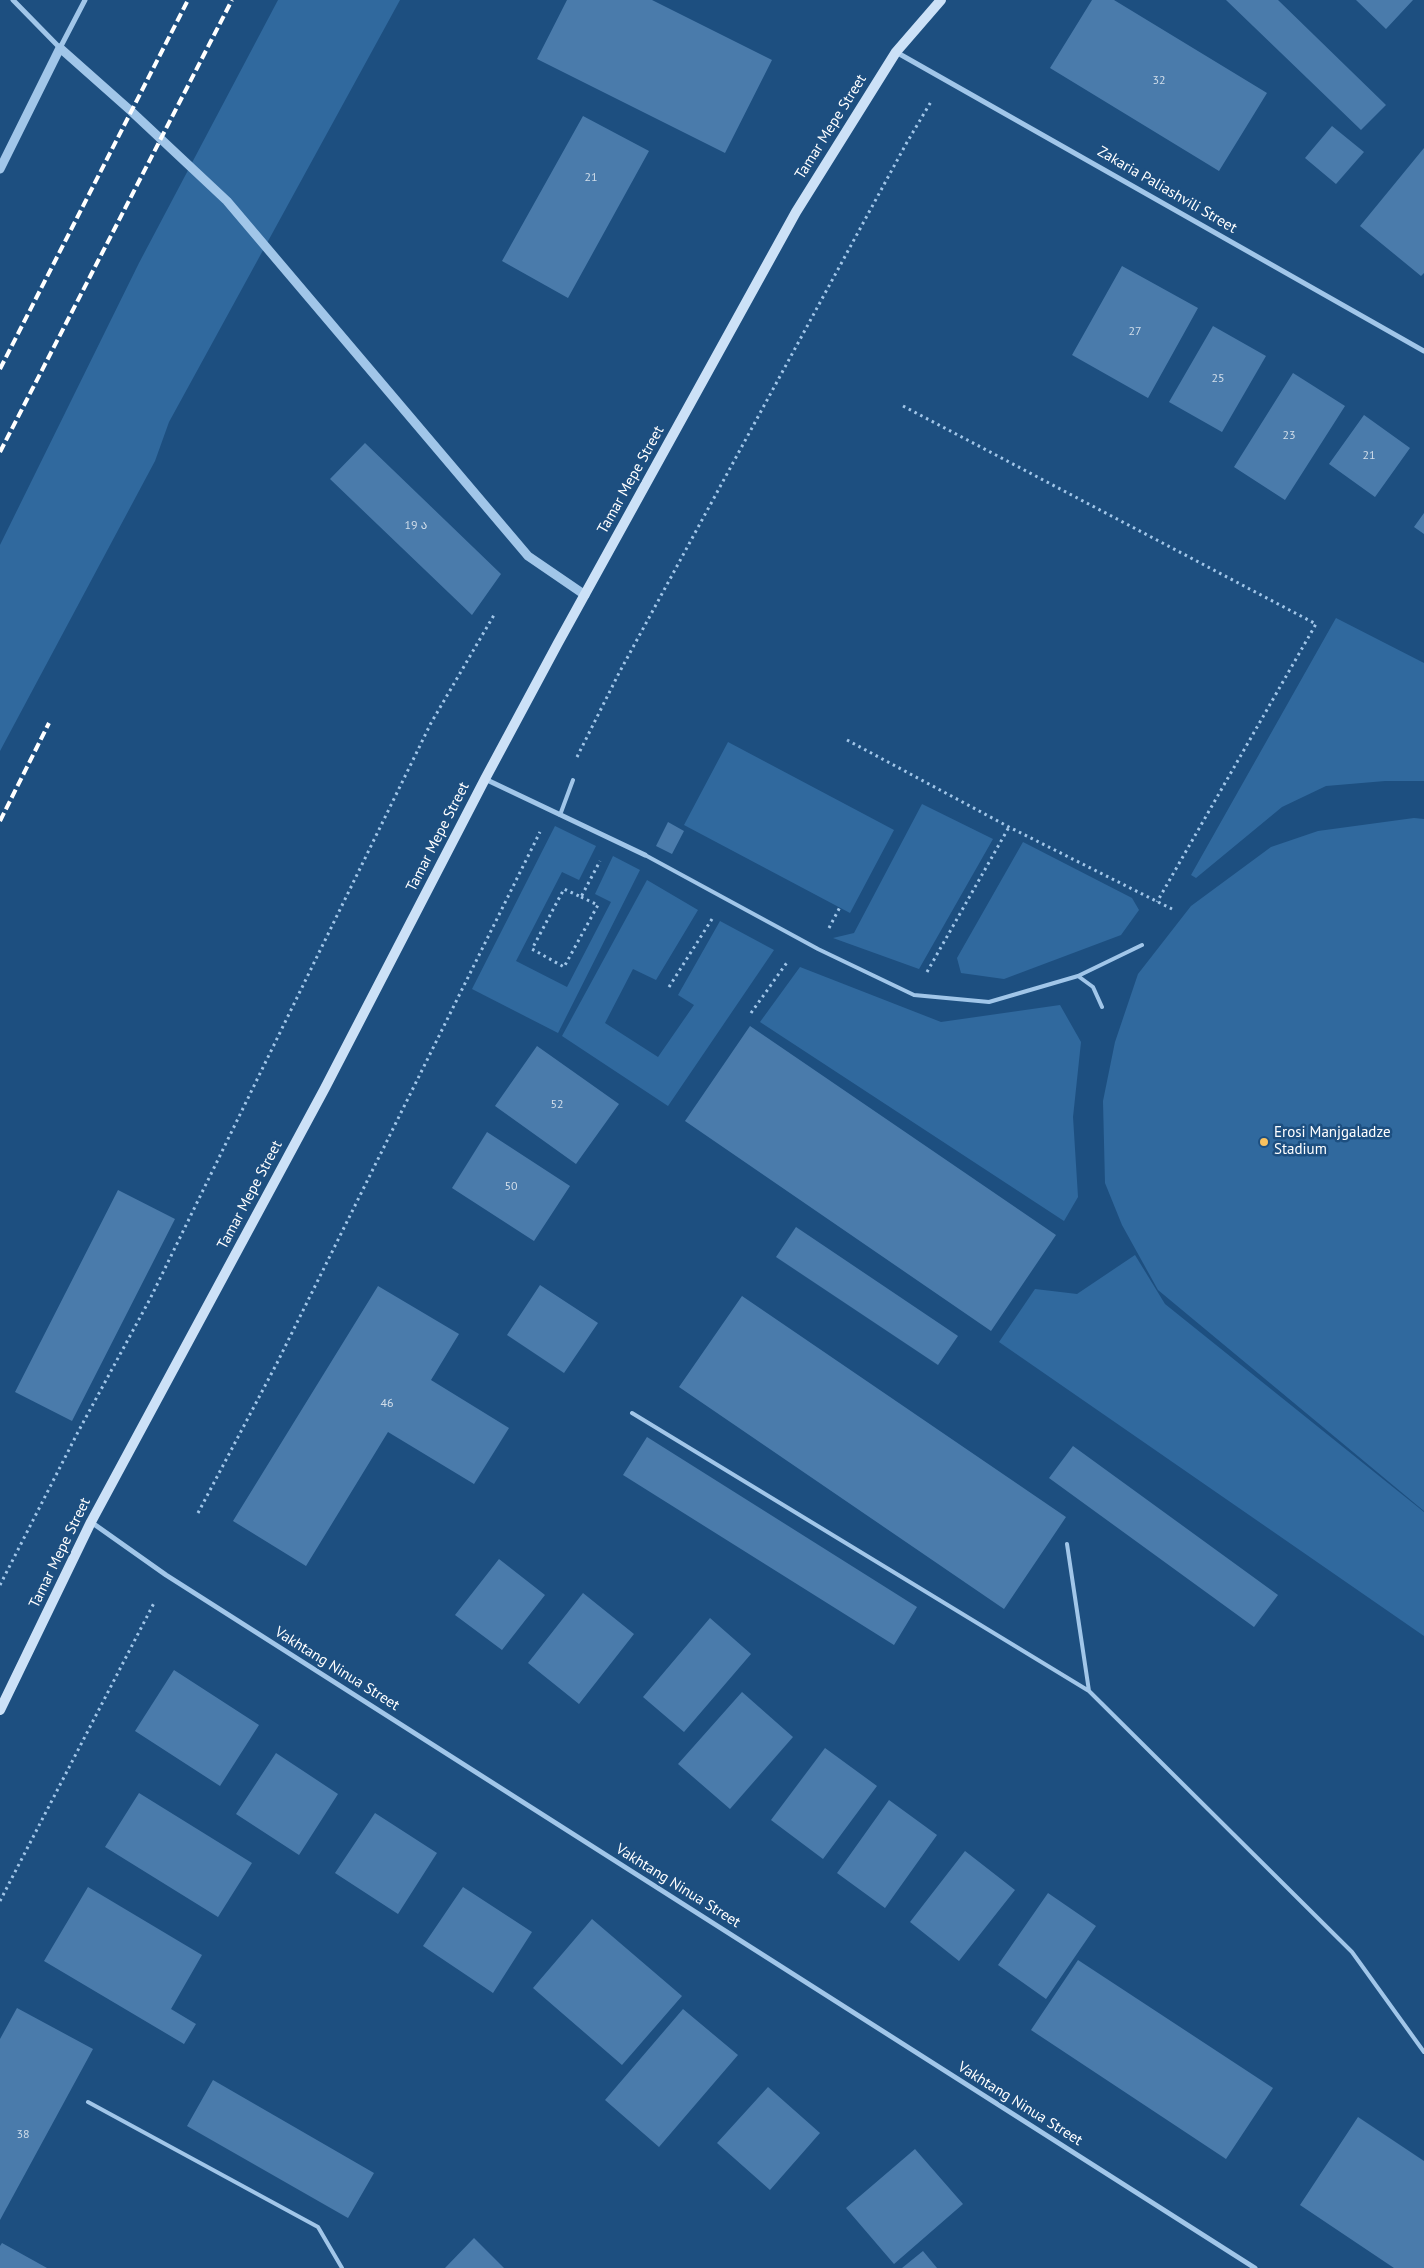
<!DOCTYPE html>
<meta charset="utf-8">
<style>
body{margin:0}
canvas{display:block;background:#1d4f80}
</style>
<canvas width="1424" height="2268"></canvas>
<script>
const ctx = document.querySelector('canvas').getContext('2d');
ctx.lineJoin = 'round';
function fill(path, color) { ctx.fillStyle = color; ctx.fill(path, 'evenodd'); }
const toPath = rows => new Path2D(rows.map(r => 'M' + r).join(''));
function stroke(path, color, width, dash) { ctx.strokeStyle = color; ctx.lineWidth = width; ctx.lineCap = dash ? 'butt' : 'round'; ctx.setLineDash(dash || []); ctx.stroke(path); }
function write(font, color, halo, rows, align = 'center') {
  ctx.font = font + ' "PT Sans","Noto Sans Georgian",sans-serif'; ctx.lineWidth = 5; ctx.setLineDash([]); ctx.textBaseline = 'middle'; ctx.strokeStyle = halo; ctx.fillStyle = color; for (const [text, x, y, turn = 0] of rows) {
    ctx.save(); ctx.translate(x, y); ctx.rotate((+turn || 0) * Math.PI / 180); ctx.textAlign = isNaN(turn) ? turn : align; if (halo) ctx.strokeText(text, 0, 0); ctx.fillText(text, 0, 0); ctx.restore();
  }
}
fill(toPath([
 [278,0,400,0,169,422,155,461,0,751,0,545,139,263],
 [1336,618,1424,663,1424,781,1385,781,1326,786,1282,807,1196,878,1191,875],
 [728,742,894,830,850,913,684,825],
 [922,804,993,839,919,969,833,938,854,933],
 [1414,818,1424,819,1424,1511,1158,1290,1122,1225,1105,1183,1103,1101,1115,1042,1138,974,1191,906,1271,847,1318,831],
 [555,826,596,846,579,880,562,872,516,961,567,987,611,902,595,894,613,856,640,870,558,1033,472,989],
 [1023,842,1132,898,1139,910,1121,935,1004,979,961,973,957,958],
 [647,880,698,910,656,980,633,969,605,1023,658,1057,694,1005,678,995,720,921,774,950,668,1106,562,1036],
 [800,967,941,1022,1060,1005,1081,1042,1073,1117,1078,1197,1064,1221,760,1022],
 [1135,1255,1165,1304,1424,1512,1424,1636,999,1342,1035,1289,1077,1294]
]), '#30699e');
fill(toPath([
 [567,0,652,0,772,60,725,153,537,59],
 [1092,0,1114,0,1267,93,1219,171,1050,68],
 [1226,0,1278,0,1386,105,1361,130],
 [1356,0,1413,0,1386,29],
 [583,116,649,151,568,298,502,261],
 [1332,126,1364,152,1336,184,1305,158],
 [1424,148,1424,273,1421,276,1360,226],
 [1122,266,1198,308,1148,398,1072,355],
 [1213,326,1266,356,1222,432,1169,402],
 [1293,373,1345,406,1285,500,1234,467],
 [1364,415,1410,448,1375,497,1329,464],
 [365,443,501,574,472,615,330,479],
 [1424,513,1424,534,1414,527],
 [668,822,684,831,672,854,656,846],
 [750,1026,1056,1235,991,1331,685,1121],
 [537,1046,619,1104,576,1164,495,1106],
 [487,1132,570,1186,534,1241,452,1188],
 [118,1190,175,1219,72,1421,15,1392],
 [796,1227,958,1336,938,1365,776,1257],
 [540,1285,598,1323,564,1373,507,1335],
 [378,1286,459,1334,431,1380,509,1428,474,1484,388,1432,306,1566,233,1521],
 [742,1296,1066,1517,1004,1609,679,1387],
 [647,1437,917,1607,894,1645,623,1475],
 [1073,1446,1278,1595,1254,1627,1049,1478],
 [499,1559,545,1595,502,1650,455,1615],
 [583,1593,634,1634,579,1704,528,1663],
 [710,1618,751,1654,684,1732,643,1697],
 [174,1670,259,1725,220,1786,135,1731],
 [742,1692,793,1737,730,1809,678,1764],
 [825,1748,877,1786,823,1859,771,1820],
 [276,1753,338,1794,299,1855,236,1814],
 [139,1793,252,1863,218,1917,105,1847],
 [889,1800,937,1835,885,1908,837,1873],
 [375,1813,437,1853,398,1914,335,1873],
 [965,1851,1015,1890,959,1961,910,1922],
 [88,1887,202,1955,171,2009,196,2024,184,2044,44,1961],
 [463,1887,532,1932,493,1993,423,1946],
 [1048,1893,1096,1926,1046,1999,998,1965],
 [592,1919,682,1996,622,2065,533,1988],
 [1078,1960,1273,2088,1226,2159,1031,2030],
 [17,2008,93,2049,0,2220,0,2039],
 [683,2009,738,2055,659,2147,605,2100],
 [213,2080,374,2173,348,2218,187,2126],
 [768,2087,820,2133,770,2190,717,2143],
 [1358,2117,1424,2161,1424,2268,1394,2268,1300,2205],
 [915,2149,963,2204,894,2264,846,2208],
 [474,2238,504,2268,445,2268],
 [2,2243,47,2268,0,2268,0,2246],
 [923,2251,937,2268,902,2268]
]), '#4a7bab');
stroke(toPath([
 [903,406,1316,624,1157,902],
 [847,740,1009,827,1172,909],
 [577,757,619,673,906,144,932,100],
 [581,897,598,905,564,967,532,949,564,889,581,897,600,861],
 [829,928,840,907],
 [927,972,1009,827],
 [669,987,712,919],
 [751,1013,788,961],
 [198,1513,277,1363,540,832],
 [0,1585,78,1432,150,1299,431,723,494,615],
 [0,1901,154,1603]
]), '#a1c6e9', 3, [2.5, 4]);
stroke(toPath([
 [560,815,573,780],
 [645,855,818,949,914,995,989,1002,1078,976,1093,987,1102,1007],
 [1078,976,1142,945],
 [632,1413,1089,1691,1352,1952,1424,2052],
 [1067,1544,1089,1691],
 [88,2102,318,2227,342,2268]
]), '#a1c6e9', 4);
stroke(toPath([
 [13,0,60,48,85,0],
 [896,52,1424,351],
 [485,779,645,855],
 [91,1522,166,1575,1255,2268]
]), '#a1c6e9', 5);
stroke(toPath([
 [0,169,60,48,131,111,227,201,528,556,585,595]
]), '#a1c6e9', 9);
stroke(toPath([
 [0,1710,91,1522,325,1088,485,779,558,643,796,212,896,52,941,0]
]), '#cce1f7', 10);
stroke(toPath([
 [0,369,188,0],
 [0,452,232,0],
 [0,821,49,723]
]), '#fff', 4, [9, 4]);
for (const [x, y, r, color] of [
 [1264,1142,5,"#f9c25f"]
]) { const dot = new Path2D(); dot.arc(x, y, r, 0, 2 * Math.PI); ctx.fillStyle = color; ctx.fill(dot); stroke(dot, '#1d4f80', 2); }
write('12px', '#d2deea', null, [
 ["32",1159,81],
 ["21",591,178],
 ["27",1135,332],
 ["25",1218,379],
 ["23",1289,436],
 ["21",1369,456],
 ["19 ა",416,526],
 ["52",557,1105],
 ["50",511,1187],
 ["46",387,1404],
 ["38",23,2135]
]);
write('15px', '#fff', '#1d4f80', [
 ["Tamar Mepe Street",831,127,-58],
 ["Zakaria Paliashvili Street",1167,190,30],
 ["Tamar Mepe Street",631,480,-61],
 ["Tamar Mepe Street",438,837,-63],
 ["Tamar Mepe Street",250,1195,-62],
 ["Tamar Mepe Street",60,1553,-64],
 ["Vakhtang Ninua Street",337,1669,32],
 ["Vakhtang Ninua Street",678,1886,32],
 ["Vakhtang Ninua Street",1020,2104,32]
]);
write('15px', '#fff', '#1d4f80', [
 ["Erosi Manjgaladze",1274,1133],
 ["Stadium",1274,1150]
], 'left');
</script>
